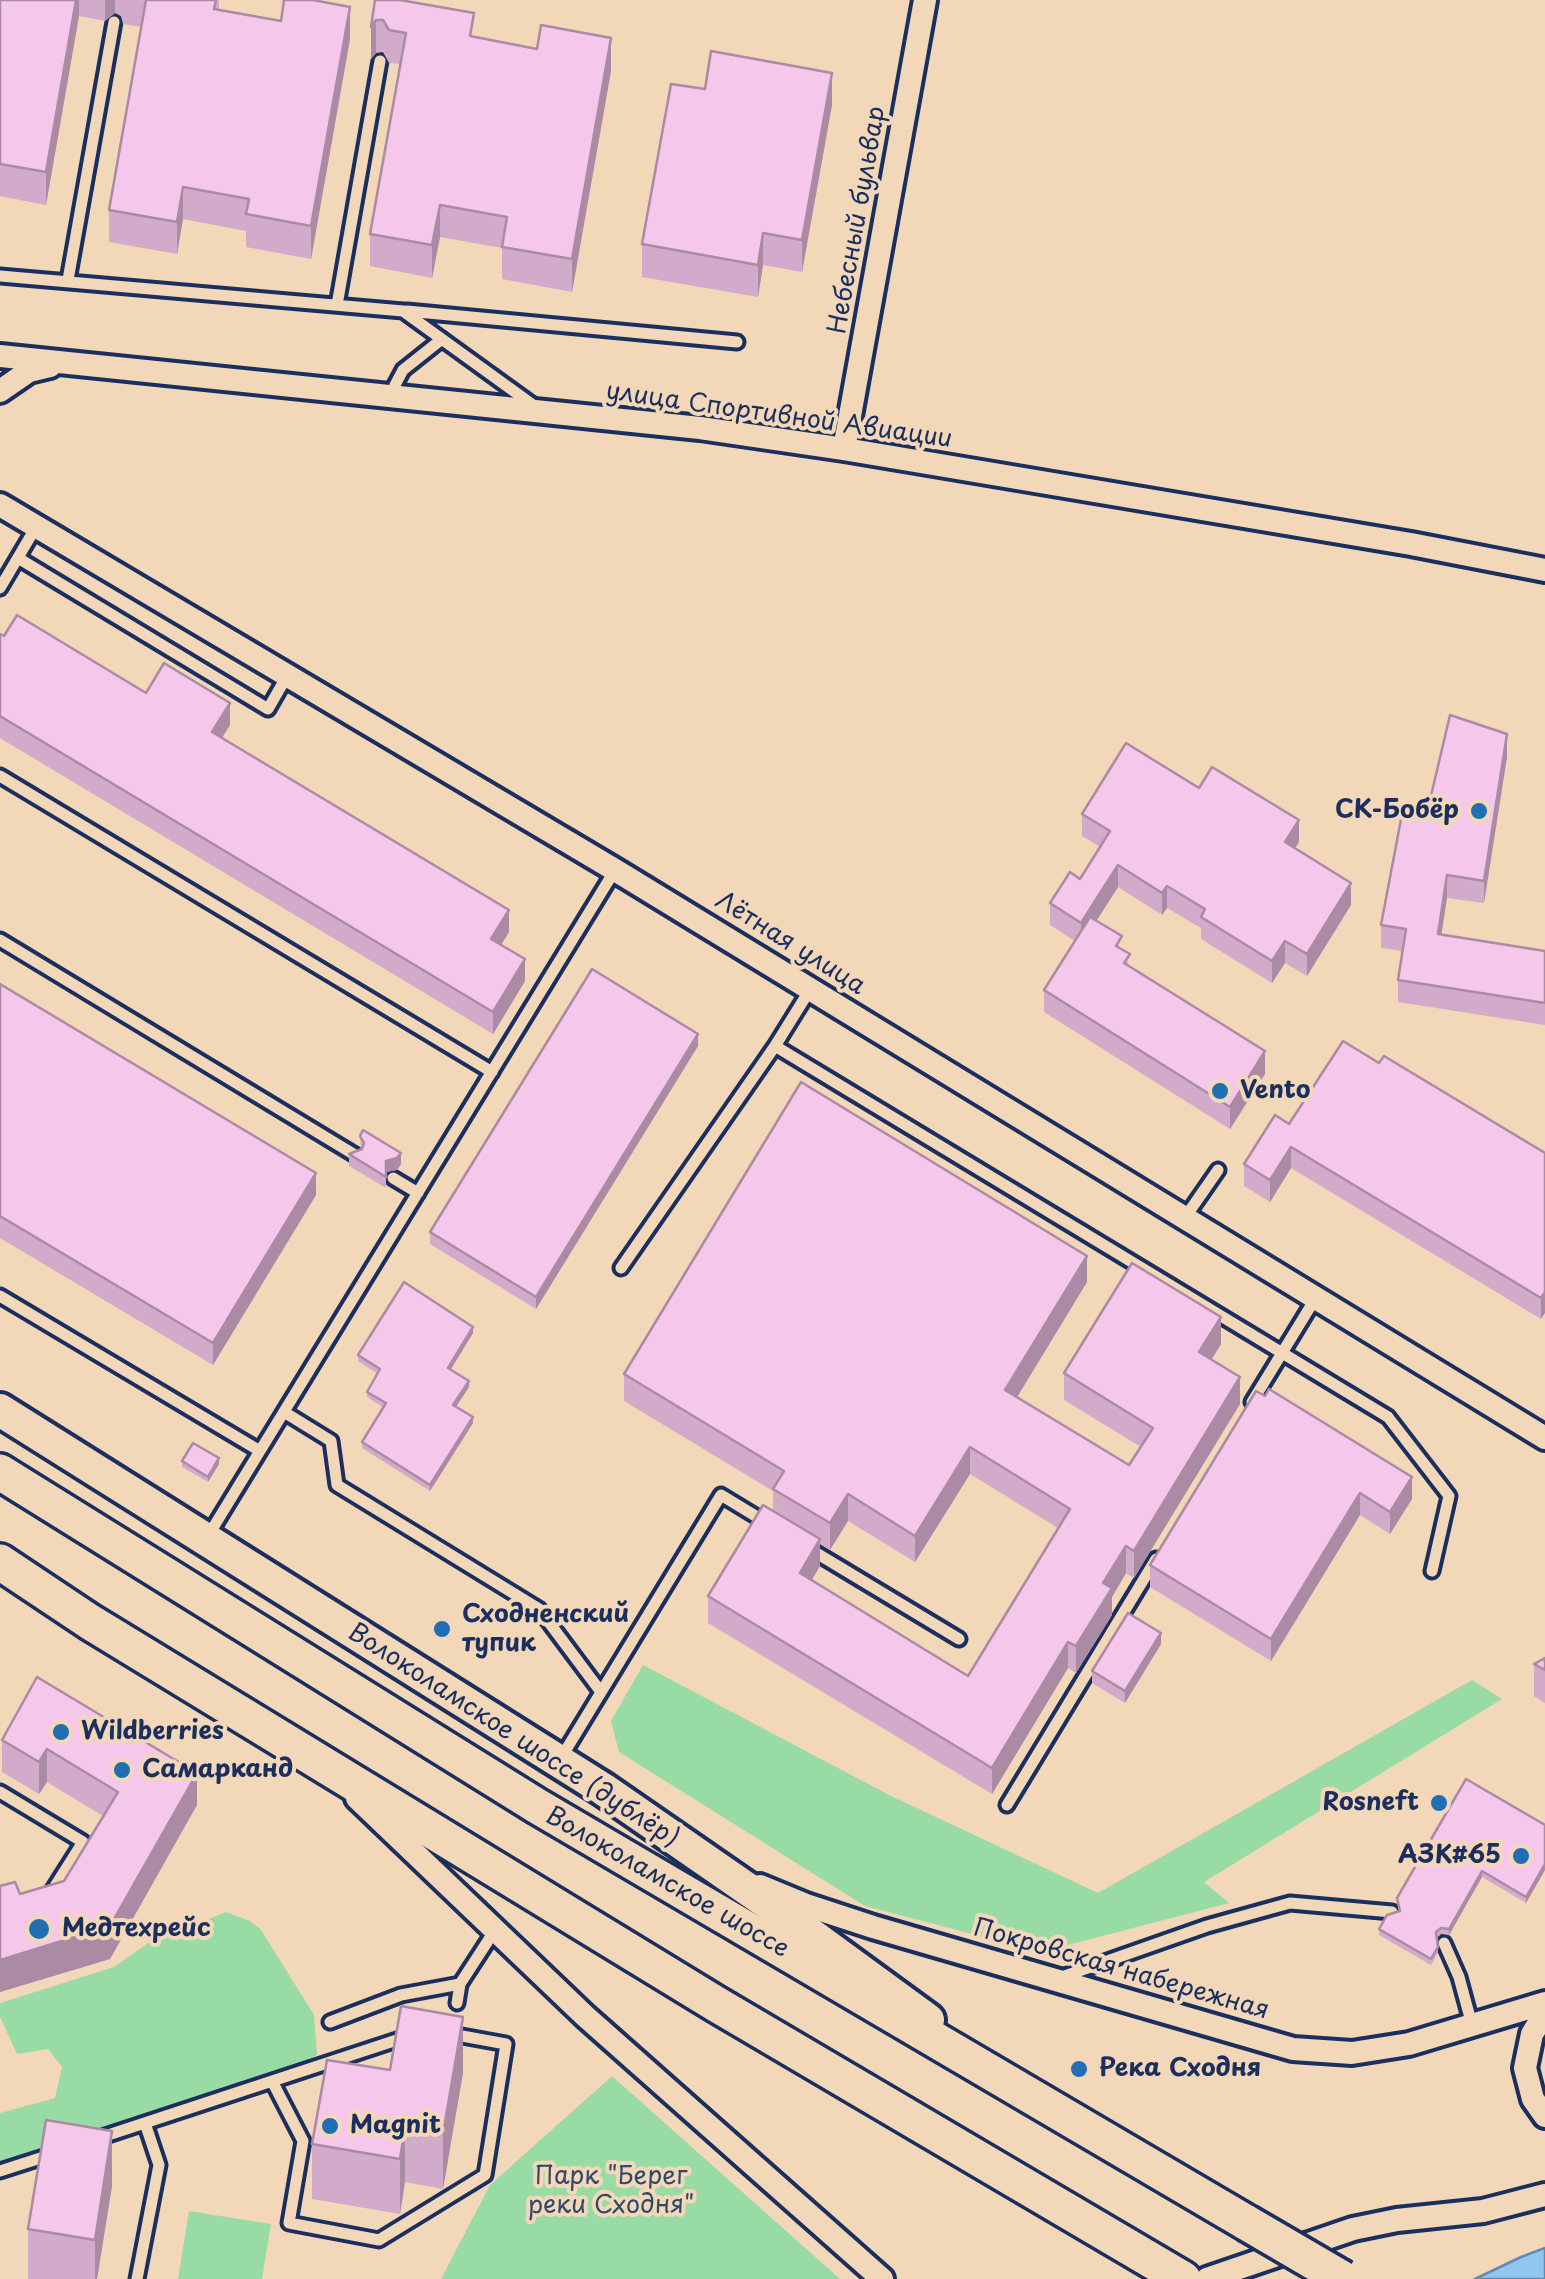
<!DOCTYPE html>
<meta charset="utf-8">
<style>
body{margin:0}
canvas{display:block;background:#f2d7b9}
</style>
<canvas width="1545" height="2279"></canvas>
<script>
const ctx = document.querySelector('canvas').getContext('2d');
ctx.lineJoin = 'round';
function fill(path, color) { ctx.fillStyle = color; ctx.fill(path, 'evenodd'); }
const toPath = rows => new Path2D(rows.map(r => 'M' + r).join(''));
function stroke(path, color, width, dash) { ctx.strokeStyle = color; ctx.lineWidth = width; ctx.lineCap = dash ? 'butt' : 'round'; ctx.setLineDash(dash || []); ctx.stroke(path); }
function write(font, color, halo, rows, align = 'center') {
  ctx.font = font + ' "Playpen Sans",sans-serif'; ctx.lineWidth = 8; ctx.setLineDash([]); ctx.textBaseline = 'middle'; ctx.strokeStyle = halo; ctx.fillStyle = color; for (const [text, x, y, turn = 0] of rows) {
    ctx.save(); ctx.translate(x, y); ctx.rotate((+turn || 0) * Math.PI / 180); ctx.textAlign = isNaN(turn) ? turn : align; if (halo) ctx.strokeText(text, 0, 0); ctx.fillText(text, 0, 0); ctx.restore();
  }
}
fill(toPath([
 [643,1665,891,1796,1098,1893,1472,1680,1502,1699,1204,1882,1229,1903,1041,1952,865,1906,619,1752,611,1721],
 [226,1912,250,1921,261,1930,314,2015,317,2055,286,2072,0,2166,0,2113,55,2098,62,2067,48,2049,17,2054,0,2017,0,2003,114,1967,167,1930,194,1925],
 [612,2076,840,2279,441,2279,490,2185],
 [189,2211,271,2224,262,2279,178,2279]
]), '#99dba5');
const water = toPath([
 [1545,2248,1545,2279,1475,2279,1521,2257,1545,2248]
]);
fill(water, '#90c7ef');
stroke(water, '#618ab5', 2.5);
const lane = toPath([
 [0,276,403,311,533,405],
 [68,280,114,22],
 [337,305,380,61],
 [407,311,737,342],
 [394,398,395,385,403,370,442,339],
 [18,558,268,709,287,676],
 [0,588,36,527],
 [0,776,492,1072],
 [0,940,355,1155],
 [775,1046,1388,1417,1449,1496,1432,1571],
 [393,1178,418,1193],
 [1184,1219,1218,1170],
 [621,1268,775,1046,811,988],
 [0,1296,260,1451],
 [1252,1402,1315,1299],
 [284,1412,331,1441,337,1485,539,1609,601,1692],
 [208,1536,615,870],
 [808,1548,959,1639],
 [561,1758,721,1495,767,1523],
 [0,1792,83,1842,52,1891],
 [1007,1805,1156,1559],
 [1444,1943,1459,1977,1472,2025],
 [1059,1978,1207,1926,1290,1903,1392,1912],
 [457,2003,460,1984,495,1930],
 [330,2022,401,1995,460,1984],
 [272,2081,303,2141,289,2223,379,2240,485,2175,506,2044,451,2034],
 [99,2138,409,2036],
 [0,2171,53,2154],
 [137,2279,159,2165,145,2123]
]);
const street = toPath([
 [0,356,700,428,844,449,1411,544,1545,570],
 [0,391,29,371,50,366],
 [844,449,925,0],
 [0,505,615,870,1545,1438],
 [357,1798,585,2016,882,2279],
 [760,1886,806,1905,873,1927,1293,2049,1352,2053,1409,2044,1545,2003],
 [1545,2013,1532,2034,1525,2068,1533,2099,1545,2116],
 [1207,2279,1353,2229,1397,2220,1483,2211,1545,2195]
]);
const secondary = toPath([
 [0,1410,603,1789,772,1906,928,2020]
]);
const primary = toPath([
 [0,1472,537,1806,1247,2223],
 [0,1562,90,1622,716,2004,1183,2279]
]);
stroke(lane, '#1b2f5e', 19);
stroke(street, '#1b2f5e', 30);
stroke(secondary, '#1b2f5e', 40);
stroke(primary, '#1b2f5e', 42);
stroke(lane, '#f2d7b9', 11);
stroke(street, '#f2d7b9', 22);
stroke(secondary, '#f2d7b9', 32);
stroke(primary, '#f2d7b9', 35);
const primaryBridge = toPath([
 [1247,2223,1343,2279]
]);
stroke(primaryBridge, '#1b2f5e', 42, []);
stroke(primaryBridge, '#f2d7b9', 35);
fill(toPath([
 [0,0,219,0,219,10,350,39,311,259,246,247,246,231,183,219,177,254,109,242,109,210,142,27,123,24,121,16,115,13,105,21,79,16,46,205,0,196],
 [375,0,474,37,611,71,572,292,502,279,502,248,440,237,432,278,370,266,370,234,400,64,389,63,383,52,376,53,371,59],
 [705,89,832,105,802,272,763,265,758,297,642,277,642,244],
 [0,634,230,725,222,737,509,932,501,945,525,981,493,1034,0,738],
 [1507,757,1484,903,1447,898,1441,935,1545,951,1545,1025,1398,1002,1398,980,1402,951,1381,948,1381,925,1426,817],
 [1199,788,1299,842,1295,848,1351,905,1307,976,1285,963,1272,983,1201,939,1201,928,1167,908,1162,915,1118,887,1096,921,1122,950,1130,967,1265,1074,1230,1129,1044,1012,1044,990,1075,941,1050,925,1050,903,1080,879,1100,847,1082,836,1082,814],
 [0,984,316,1195,213,1365,0,1238],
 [698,1046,536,1309,430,1244,430,1232],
 [1379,1063,1545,1153,1541,1319,1291,1168,1270,1202,1244,1186,1244,1164,1289,1124],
 [360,1136,401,1164,397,1170,386,1172,386,1188,349,1166,349,1154,361,1149],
 [1087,1282,1017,1397,1129,1465,1141,1447,1064,1400,1064,1373,1221,1344,1212,1359,1240,1404,1134,1578,1126,1573,1112,1597,1112,1615,1076,1673,1068,1668,992,1794,708,1623,708,1596,773,1511,773,1491,624,1401,624,1374],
 [970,1474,1058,1528,968,1676,812,1580,820,1566,820,1544,830,1550,848,1521,915,1562],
 [473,1333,451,1369,469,1387,456,1407,473,1423,430,1491,362,1448,362,1442,384,1408,367,1397,367,1392,378,1374,358,1361,358,1355],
 [1256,1391,1412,1499,1390,1534,1360,1515,1271,1661,1150,1587,1150,1565],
 [182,1461,219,1464,208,1482,182,1467],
 [1161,1644,1125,1703,1092,1683,1092,1671],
 [1545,1658,1545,1703,1534,1696,1534,1664],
 [37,1677,197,1805,110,1959,0,1992,0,1886,20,1894,64,1881,103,1816,47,1782,39,1794,2,1772,2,1740],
 [1545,1825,1545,1870,1526,1903,1482,1877,1449,1935,1441,1934,1437,1938,1438,1953,1431,1965,1379,1935,1379,1929,1399,1911,1397,1898],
 [390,2070,463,2073,443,2189,405,2182,400,2214,312,2199,312,2144],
 [112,2186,97,2279,28,2279,28,2229]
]), '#d2abca');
fill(toPath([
 [76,0,79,0,79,16,46,205,46,172],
 [105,0,115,0,115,13,105,21],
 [350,7,350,39,311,259,311,226],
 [376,20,376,53,371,59,371,27],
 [611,38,611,71,572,292,572,259],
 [832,73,832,105,802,272,802,240],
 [183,187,183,219,177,254,177,222],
 [440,205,440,237,432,278,432,245],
 [763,233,763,265,758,297,758,265],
 [230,703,230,725,212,754,212,732],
 [1507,734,1507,757,1484,903,1484,881],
 [1299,820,1299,842,1285,864,1285,842],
 [1118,865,1118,887,1081,945,1081,923],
 [1447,875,1447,898,1438,957,1438,934],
 [1351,883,1351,905,1307,976,1307,954],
 [1167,886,1167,908,1162,915,1162,893],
 [509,910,509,932,491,961,491,939],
 [1285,941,1285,963,1272,983,1272,961],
 [525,959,525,981,493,1034,493,1012],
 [698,1034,698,1046,536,1309,536,1297],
 [1265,1051,1265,1074,1230,1129,1230,1107],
 [1291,1147,1291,1168,1270,1202,1270,1180],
 [401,1153,401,1164,397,1170,386,1172,386,1161],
 [316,1173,316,1195,213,1365,213,1343],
 [1087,1256,1087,1282,1005,1417,1005,1390],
 [1545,1292,1545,1313,1541,1319,1541,1298],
 [1221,1317,1221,1344,1199,1379,1199,1352],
 [473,1327,473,1333,448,1374,448,1368],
 [1240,1377,1240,1404,1134,1578,1134,1551],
 [469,1381,469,1387,453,1411,453,1405],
 [473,1417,473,1423,430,1491,430,1485],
 [970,1447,970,1474,915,1562,915,1536],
 [219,1458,219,1464,208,1482,208,1477],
 [1412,1477,1412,1499,1390,1534,1390,1512],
 [1360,1493,1360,1515,1271,1661,1271,1639],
 [848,1494,848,1521,830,1550,830,1523],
 [820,1539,820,1566,800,1599,800,1573],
 [1126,1546,1126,1573,1112,1597,1112,1615,1076,1673,1076,1646,1103,1583],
 [1161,1633,1161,1644,1125,1703,1125,1691],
 [1068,1642,1068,1668,992,1794,992,1768],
 [47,1749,47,1782,39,1794,39,1762],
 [197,1773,197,1805,110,1959,0,1992,0,1960],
 [1545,1864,1545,1870,1526,1903,1526,1897],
 [1482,1871,1482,1877,1449,1935,1449,1929],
 [463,2017,463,2073,443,2189,443,2134],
 [405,2127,405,2182,400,2214,400,2159],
 [112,2131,112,2186,97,2279,95,2279,95,2240]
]), '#ab8ba4');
const building = toPath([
 [0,0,76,0,46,172,0,164,0,0],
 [146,0,216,0,214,9,281,21,284,0,313,0,350,7,311,226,246,214,249,199,183,187,177,222,109,210,146,0],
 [375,0,400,0,474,13,470,36,537,49,541,25,611,38,572,259,502,247,507,217,440,205,432,245,370,234,406,33,389,30,383,20,376,20,371,27,375,0],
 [711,51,832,73,802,240,763,233,758,265,642,244,671,84,705,89,711,51],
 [17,615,146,693,164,663,230,703,212,732,509,910,491,939,525,959,493,1012,0,716,0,634,4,636,17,615],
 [1450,715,1507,734,1484,881,1447,875,1438,934,1545,951,1545,1003,1398,980,1406,929,1381,925,1402,814,1426,817,1450,715],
 [1126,743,1199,788,1212,767,1299,820,1285,842,1351,883,1307,954,1285,941,1272,961,1201,917,1205,909,1167,886,1162,893,1118,865,1081,923,1050,903,1070,872,1080,879,1110,831,1082,814,1126,743],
 [1090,917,1122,936,1116,946,1130,954,1124,963,1265,1051,1230,1107,1044,990,1090,917],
 [592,969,698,1034,536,1297,430,1232,592,969],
 [0,984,316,1173,213,1343,0,1216,0,984],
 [1343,1041,1379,1063,1384,1056,1545,1153,1545,1292,1541,1298,1291,1147,1270,1180,1244,1164,1275,1115,1289,1124,1343,1041],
 [801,1082,1087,1256,1005,1390,1129,1465,1153,1428,1064,1373,1132,1263,1221,1317,1199,1352,1240,1377,1134,1551,1126,1546,1103,1583,1112,1588,1076,1646,1068,1642,992,1768,708,1596,763,1505,820,1539,800,1573,968,1676,1070,1509,970,1447,915,1536,848,1494,830,1523,773,1489,784,1471,624,1374,801,1082],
 [363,1130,401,1153,397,1158,386,1161,386,1177,349,1154,362,1149,364,1143,360,1136,363,1130],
 [404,1282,473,1327,448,1368,469,1381,453,1405,473,1417,430,1485,362,1442,386,1403,367,1392,380,1369,358,1355,404,1282],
 [1269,1389,1412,1477,1390,1512,1360,1493,1271,1639,1150,1565,1256,1391,1265,1396,1269,1389],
 [193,1443,219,1458,208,1477,182,1461,193,1443],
 [1128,1613,1161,1633,1125,1691,1092,1671,1128,1613],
 [1545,1658,1545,1670,1534,1664,1545,1658],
 [37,1677,197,1773,110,1926,0,1960,0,1886,15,1882,20,1894,64,1881,118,1792,47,1749,39,1762,2,1740,37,1677],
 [1466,1779,1545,1825,1545,1864,1526,1897,1482,1871,1449,1929,1441,1928,1436,1932,1438,1947,1431,1959,1379,1929,1387,1915,1400,1911,1397,1898,1466,1779],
 [401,2006,463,2017,443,2134,405,2127,400,2159,312,2144,327,2060,390,2070,401,2006],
 [46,2120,112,2131,95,2240,28,2229,46,2120]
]);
fill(building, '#f4c7eb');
stroke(building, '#ab8ba4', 2.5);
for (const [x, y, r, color] of [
 [1479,811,10,"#1f6fb2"],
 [1220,1091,10,"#1f6fb2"],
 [442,1629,10,"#1f6fb2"],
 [61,1732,10,"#1f6fb2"],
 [122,1770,10,"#1f6fb2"],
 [1439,1803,10,"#1f6fb2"],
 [1521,1856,10,"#1f6fb2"],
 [39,1929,12,"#1f6fb2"],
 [1079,2069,10,"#1f6fb2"],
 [330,2126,10,"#1f6fb2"]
]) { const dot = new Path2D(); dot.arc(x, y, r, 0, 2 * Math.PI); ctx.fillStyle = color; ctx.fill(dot); stroke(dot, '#f2d7b9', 4); }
write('25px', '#1b2f5e', '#f2d7b9', [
 ["Небесный бульвар",858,220,-80],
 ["улица Спортивной Авиации",779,416,8],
 ["Лётная улица",790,944,32],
 ["Волоколамское шоссе (дублёр)",513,1736,33],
 ["Волоколамское шоссе",667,1883,30],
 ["Покровская набережная",1121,1970,16]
]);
write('bold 25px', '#1b2f5e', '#f2d7b9', [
 ["СК-Бобёр",1459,811,"right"],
 ["Vento",1240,1091],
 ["Сходненский",462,1615],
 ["тупик",462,1644],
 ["Wildberries",81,1732],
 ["Самарканд",142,1770],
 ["Rosneft",1419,1803,"right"],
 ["АЗК#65",1501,1856,"right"],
 ["Медтехрейс",62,1929],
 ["Река Сходня",1099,2069],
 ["Magnit",350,2126]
], 'left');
write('25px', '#2e4969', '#f2d7b9', [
 ["Парк \"Берег",611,2177],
 ["реки Сходня\"",611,2206]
]);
</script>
